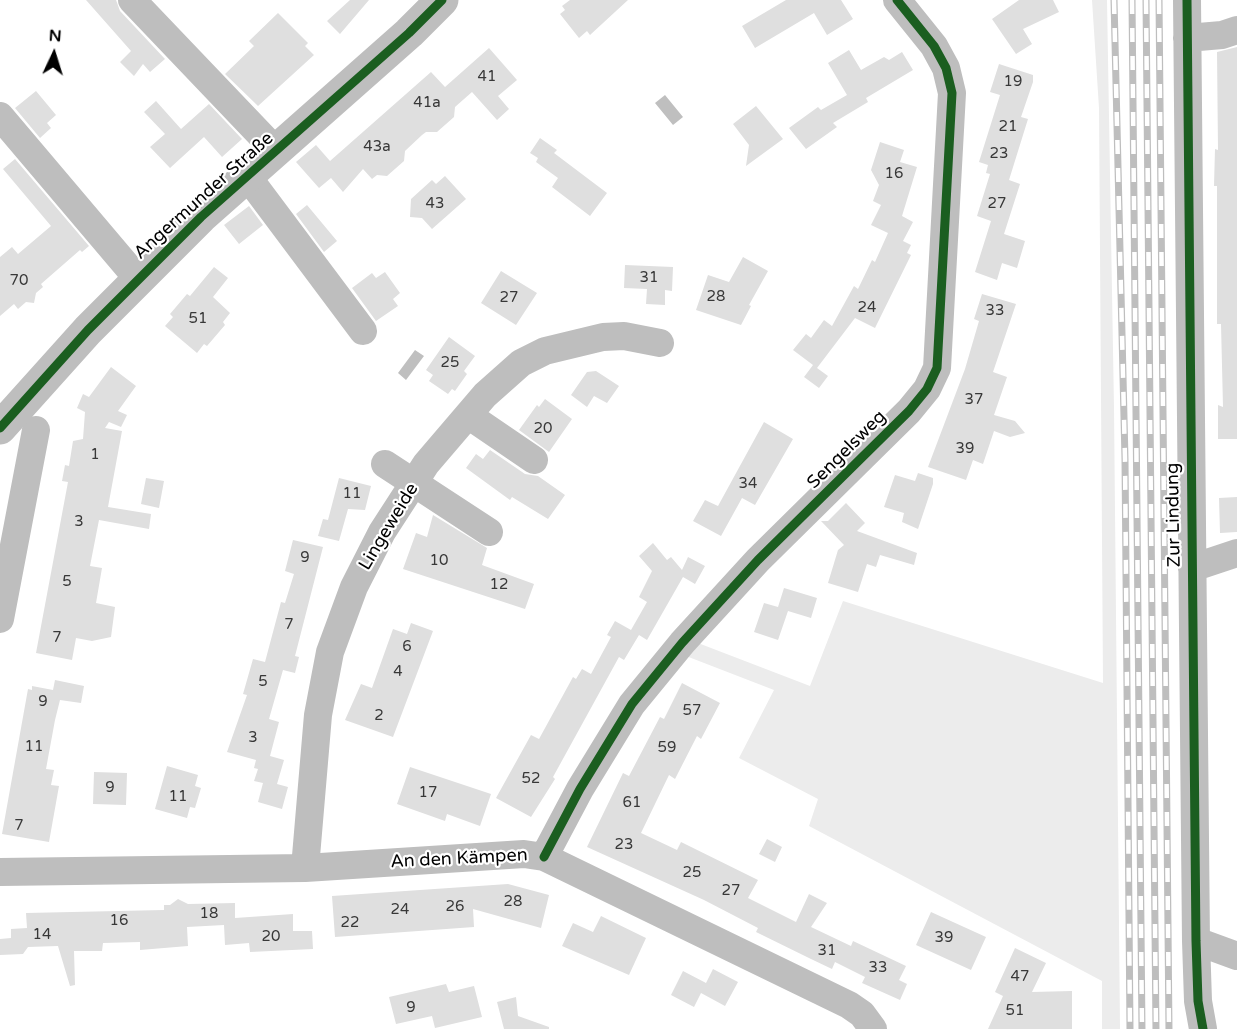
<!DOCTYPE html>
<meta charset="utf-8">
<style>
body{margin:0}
#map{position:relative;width:1237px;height:1029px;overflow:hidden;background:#fff;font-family:"Varela Round",sans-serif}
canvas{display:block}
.north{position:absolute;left:24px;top:24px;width:60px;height:60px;-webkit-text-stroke:4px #fff;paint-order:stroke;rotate:4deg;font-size:16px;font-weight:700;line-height:24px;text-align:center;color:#000}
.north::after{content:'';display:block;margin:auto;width:21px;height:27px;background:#000;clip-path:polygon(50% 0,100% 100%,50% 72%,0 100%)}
</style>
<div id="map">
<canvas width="1237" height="1029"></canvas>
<div class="north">N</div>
</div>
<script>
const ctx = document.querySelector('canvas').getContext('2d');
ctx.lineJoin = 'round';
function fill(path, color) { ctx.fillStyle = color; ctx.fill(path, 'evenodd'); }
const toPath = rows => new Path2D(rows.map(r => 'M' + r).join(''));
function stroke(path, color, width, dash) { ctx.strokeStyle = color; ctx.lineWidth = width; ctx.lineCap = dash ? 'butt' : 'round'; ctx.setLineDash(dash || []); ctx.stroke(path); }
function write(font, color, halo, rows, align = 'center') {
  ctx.font = font + ' "Varela Round",sans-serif'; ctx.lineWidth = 4.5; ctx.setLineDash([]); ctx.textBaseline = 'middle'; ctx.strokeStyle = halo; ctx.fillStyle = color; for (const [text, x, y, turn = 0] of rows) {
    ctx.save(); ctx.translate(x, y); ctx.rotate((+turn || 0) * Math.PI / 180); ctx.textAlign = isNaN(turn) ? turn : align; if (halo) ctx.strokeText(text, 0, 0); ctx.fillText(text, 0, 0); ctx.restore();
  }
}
fill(toPath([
 [1092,0,1107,0,1114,408,1120,1029,1102,1029,1102,981,809,826,818,799,739,758,774,690,686,656,698,643,810,686,843,601,1103,683,1099,108]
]), '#ececec');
fill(toPath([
 [665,95,683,117,673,125,655,103],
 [415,350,424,356,406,380,398,373]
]), '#bfbfbf');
fill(toPath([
 [86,0,116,0,120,11,165,59,150,72,143,64,134,76,120,62,131,51],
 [350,0,369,0,340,34,327,21],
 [570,0,628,0,590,35,587,31,579,38,560,14,565,10,562,6],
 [786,0,841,0,853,19,827,35,814,13,755,48,742,26],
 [1019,0,1053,0,1059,12,1023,29,1032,44,1016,54,992,19],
 [278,13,308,43,305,46,314,55,258,106,225,74,254,46,249,41],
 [1237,47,1237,439,1218,439,1218,405,1223,407,1221,324,1217,324,1217,186,1214,186,1215,149,1218,150,1217,52],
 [489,48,517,80,498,96,509,109,497,120,472,92,455,107,454,117,437,132,426,132,422,135,405,151,404,161,387,176,377,175,372,179,363,169,343,192,331,178,319,188,296,162,316,145,330,161,431,72,445,87],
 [849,50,861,70,884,57,889,60,902,52,913,70,866,98,868,102,833,123,837,127,806,149,789,128,818,107,821,110,847,95,828,63],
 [999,64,1033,75,1033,82,1021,117,1028,119,1009,180,1020,184,1004,234,1025,241,1017,268,1002,263,997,280,975,272,991,221,977,216,990,174,986,173,988,165,979,162,1000,95,990,92],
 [36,91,56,115,47,123,51,128,40,138,15,108],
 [156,101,181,129,209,104,242,139,222,157,204,137,170,168,150,147,165,134,144,112],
 [756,106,783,139,746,166,749,145,733,124],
 [540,138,557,150,554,153,607,193,590,216,552,187,558,178,536,162,538,158,530,153],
 [880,142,904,150,900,162,917,167,902,216,913,222,903,241,911,245,907,253,911,255,875,328,855,318,817,368,828,376,819,388,804,377,813,365,793,350,806,334,811,338,824,320,832,326,854,286,858,289,872,260,875,262,888,233,871,225,881,205,873,201,879,185,871,170],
 [15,159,89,246,82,252,80,250,41,284,43,287,36,293,34,303,26,302,18,309,14,304,0,316,0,257,12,247,18,254,51,226,3,169],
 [445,176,466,199,432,229,422,218,410,217,411,199,432,180,436,184],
 [307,205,337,241,324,252,296,214],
 [249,206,263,225,239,244,224,225],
 [743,257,768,271,749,305,751,306,741,325,696,310,708,275,729,282],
 [625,265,673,267,672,291,665,290,665,305,646,304,647,289,624,288],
 [214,267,228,278,213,297,230,313,223,322,225,325,207,346,204,344,197,353,165,326,173,317,170,314,187,294,190,296],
 [501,271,537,293,516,325,481,303],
 [385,272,400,293,393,299,398,306,376,321,352,288,372,273,376,278],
 [982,294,1016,304,993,372,1007,377,994,415,1015,421,1025,433,1010,437,994,431,983,464,973,460,966,480,928,467,965,369,979,321,974,319],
 [449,337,475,356,464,371,467,374,455,391,452,389,448,394,429,381,433,375,426,370],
 [111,367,136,386,118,411,127,415,121,427,109,422,105,428,122,431,108,507,151,514,149,529,99,520,90,566,102,568,96,603,115,607,111,637,92,641,76,638,72,660,36,653,68,482,62,481,65,465,69,466,73,441,83,439,85,412,77,408,83,394,89,397],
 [596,371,619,386,607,403,594,396,587,407,571,395,587,372],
 [545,399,572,419,549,452,519,430,537,405,539,407],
 [764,422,793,439,755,505,742,498,721,536,693,521,705,500,718,506],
 [490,450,525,474,538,476,565,495,548,519,512,497,510,500,466,468,476,454,483,459],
 [918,473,933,478,933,484,918,529,902,522,904,513,884,507,895,475,915,481],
 [146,478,164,481,159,508,141,504],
 [339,478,371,486,365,510,348,509,339,541,318,536,323,519,328,520],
 [1237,497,1237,532,1220,533,1219,498],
 [846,503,865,523,857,531,917,553,914,565,880,555,876,567,867,564,858,592,828,583,838,550,844,545,821,521,828,521],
 [433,515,487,548,482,565,534,584,525,609,403,569,416,533,427,537],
 [293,540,323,547,295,656,299,657,295,673,283,670,269,719,279,722,270,756,284,760,277,784,288,787,282,809,258,802,263,783,254,781,258,769,254,768,256,760,227,752,247,695,243,694,253,659,265,662,281,602,285,603,294,574,285,571],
 [653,543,667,560,671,557,682,570,688,557,705,566,695,584,683,577,647,640,639,635,624,660,619,657,553,777,555,779,531,817,496,798,531,735,539,739,573,677,576,679,582,669,591,674,611,637,607,635,615,621,631,630,647,602,639,597,652,571,639,556],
 [784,588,817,598,811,618,788,611,778,640,754,632,764,603,778,607],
 [411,623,433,631,393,737,345,720,361,684,372,688,393,629,407,634],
 [55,680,84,686,81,703,60,700,55,720,46,769,54,770,51,785,59,786,49,842,2,834,28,689,32,690,32,686,53,690],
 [682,683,720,703,701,739,697,736,675,779,669,775,641,833,677,850,681,842,758,880,748,898,796,922,809,894,827,903,811,927,851,946,853,941,906,966,899,980,907,984,900,1000,862,983,865,977,835,962,832,969,811,959,756,932,758,928,704,900,587,847,623,773,629,776,660,717,664,719],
 [167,766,198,775,195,786,201,788,195,808,190,807,187,818,155,809],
 [410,767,491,794,480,826,447,814,445,821,397,804],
 [94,772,127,773,126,805,93,804],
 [767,839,782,847,775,862,759,854],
 [508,884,549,895,541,928,473,909,474,927,335,937,332,896],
 [178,899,188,904,235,903,235,918,293,914,293,931,312,931,313,949,250,952,249,943,225,945,224,925,187,927,188,946,140,950,140,942,103,943,102,951,74,951,75,985,70,986,58,946,28,947,23,954,0,955,0,939,11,938,11,929,27,928,26,913,164,910,164,905,170,905],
 [931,912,986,937,971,970,916,945],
 [601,916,646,938,629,975,562,946,573,923,593,932],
 [1015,948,1046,963,1032,992,1072,991,1072,1029,988,1029,1003,996,995,992],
 [713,969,738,982,725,1006,701,993,694,1007,671,995,683,971,706,983],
 [446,984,449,992,474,986,482,1017,435,1028,432,1016,396,1024,389,997],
 [516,997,518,1016,549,1027,549,1029,504,1029,497,1002]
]), '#dfdfdf');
stroke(toPath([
 [132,0,277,152],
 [1187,0,1196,941,1198,1001,1203,1029],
 [1187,38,1222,35,1237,30],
 [0,116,138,279],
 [247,176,363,331],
 [468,415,534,460],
 [385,464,489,532],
 [1192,568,1237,553],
 [0,619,36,430],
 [544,857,580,789,632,704,682,643,758,560,909,411,927,389,937,368,952,93,946,68,934,46,897,0],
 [305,868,318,715,330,652,354,587,382,532,426,464,485,395,521,363,545,351,603,337,624,336,660,343],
 [0,872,305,868,524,854,544,857,849,1005,862,1014,873,1029],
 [1196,941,1237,956]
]), '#bebebe', 28);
stroke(toPath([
 [0,428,88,330,201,217,409,33,442,0]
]), '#bebebe', 33);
const rail = toPath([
 [1114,0,1125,459,1130,1029],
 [1132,0,1142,1029],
 [1146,0,1156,1029],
 [1159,0,1169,1029]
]);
stroke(rail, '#bebebe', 7);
stroke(rail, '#fff', 4.5, [14]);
stroke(toPath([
 [1187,0,1196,941,1198,1001,1203,1029],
 [0,428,88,330,201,217,409,33,442,0],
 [544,857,580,789,632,704,682,643,758,560,909,411,927,389,937,368,952,93,946,68,934,46,897,0]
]), '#1b5e20', 9);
write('15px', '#383838', null, [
 ["41",487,77],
 ["19",1013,82],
 ["41a",427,103],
 ["21",1008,127],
 ["43a",377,147],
 ["23",999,154],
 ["16",894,174],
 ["43",435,204],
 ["27",997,204],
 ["31",649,278],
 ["70",19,281],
 ["28",716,297],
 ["27",509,298],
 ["24",867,308],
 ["33",995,311],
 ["51",198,319],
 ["25",450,363],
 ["37",974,400],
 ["20",543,429],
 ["39",965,449],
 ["1",95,455],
 ["34",748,484],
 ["11",352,494],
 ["3",79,522],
 ["9",305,558],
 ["10",439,561],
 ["5",67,582],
 ["12",499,585],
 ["7",289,625],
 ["7",57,638],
 ["6",407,647],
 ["4",398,672],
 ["5",263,682],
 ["9",43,702],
 ["57",692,711],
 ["2",379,716],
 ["3",253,738],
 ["11",34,747],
 ["59",667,748],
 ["52",531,779],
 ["9",110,788],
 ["17",428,793],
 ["11",178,797],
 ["61",632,803],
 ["7",19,826],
 ["23",624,845],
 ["25",692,873],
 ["27",731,891],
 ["28",513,902],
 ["26",455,907],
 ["24",400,910],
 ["18",209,914],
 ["16",119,921],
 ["22",350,923],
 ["14",42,935],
 ["20",271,937],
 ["39",944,938],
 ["31",827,951],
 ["33",878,968],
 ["47",1020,977],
 ["9",411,1008],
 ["51",1015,1011]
]);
write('18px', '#000', '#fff', [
 ["Angermunder Straße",204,196,-42],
 ["Sengelsweg",847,450,-45],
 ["Zur Lindung",1174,515,-91],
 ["Lingeweide",389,527,-59],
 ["An den Kämpen",459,859,-3]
]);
</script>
